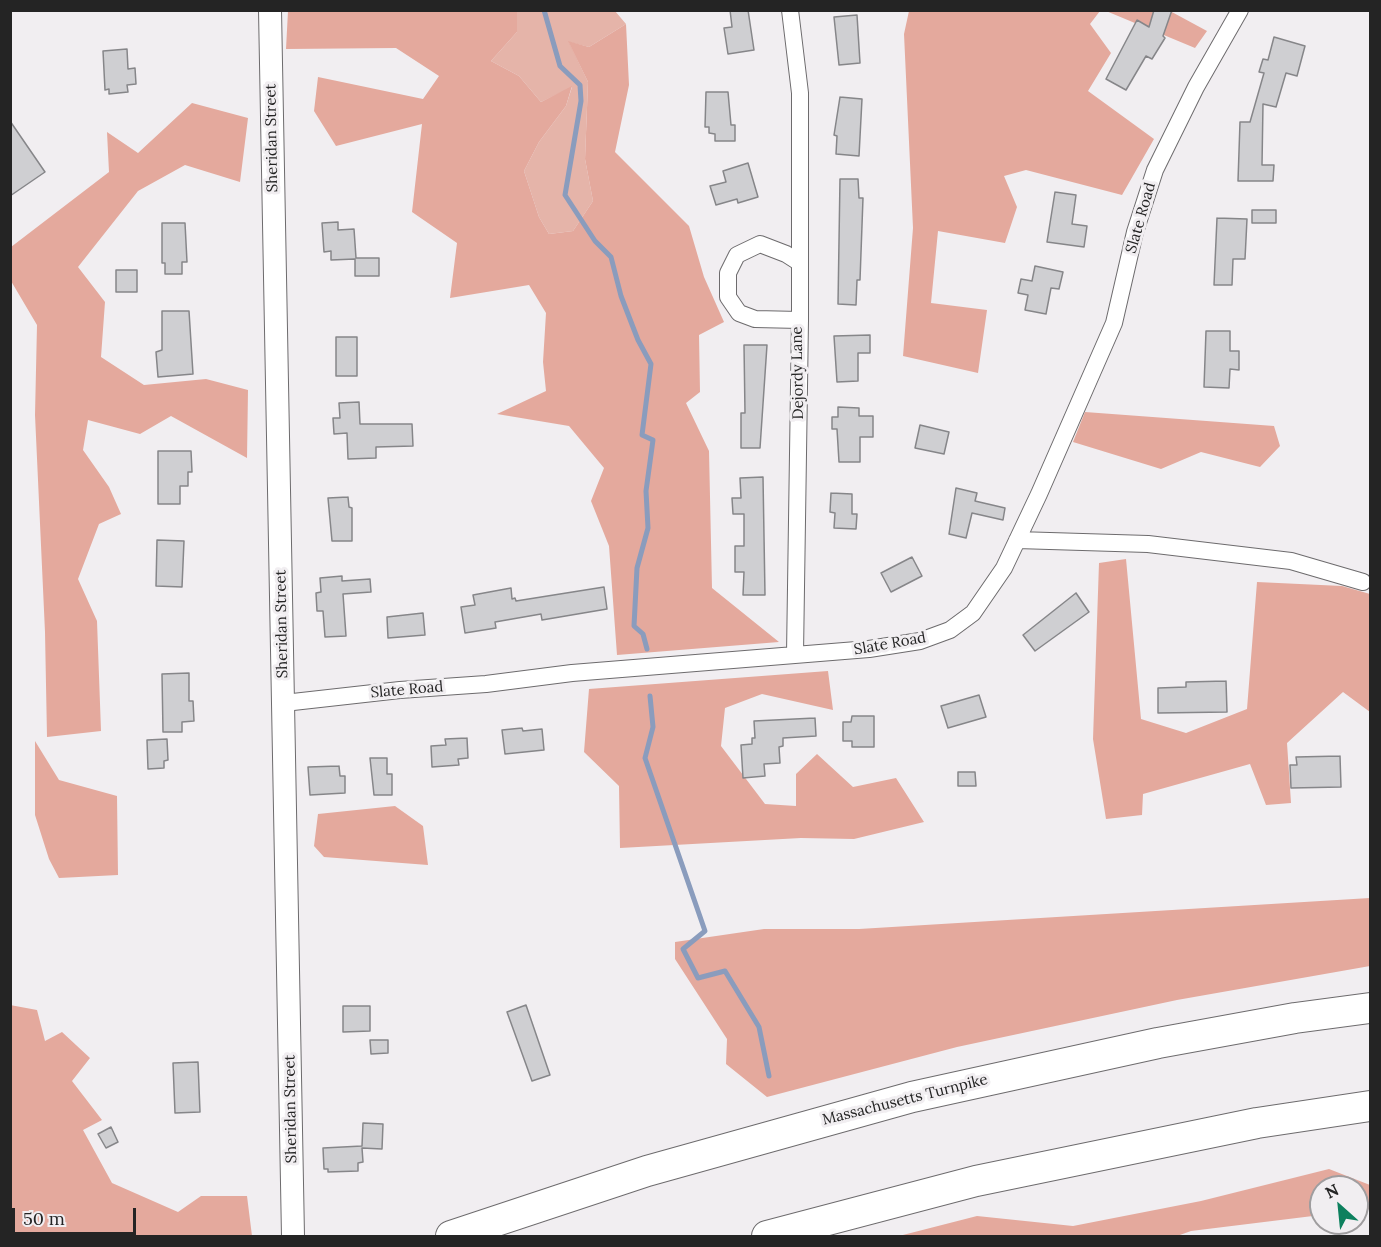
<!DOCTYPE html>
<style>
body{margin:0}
#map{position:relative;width:1381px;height:1247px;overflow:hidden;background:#f1eef1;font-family:Lora,serif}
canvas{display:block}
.frame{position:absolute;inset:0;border:12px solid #242424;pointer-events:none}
.north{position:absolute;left:1309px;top:1175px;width:60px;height:60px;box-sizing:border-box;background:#f1eef1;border:2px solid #9f9d9f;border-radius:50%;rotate:333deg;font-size:16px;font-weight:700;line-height:24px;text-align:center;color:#242424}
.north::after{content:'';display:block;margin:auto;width:21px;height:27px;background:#0d805e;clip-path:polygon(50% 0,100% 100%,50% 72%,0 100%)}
.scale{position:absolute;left:12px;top:1208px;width:124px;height:27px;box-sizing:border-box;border:3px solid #242424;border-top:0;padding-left:8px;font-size:18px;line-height:21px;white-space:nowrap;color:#242424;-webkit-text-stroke:4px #f1eef1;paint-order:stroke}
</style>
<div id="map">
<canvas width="1381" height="1247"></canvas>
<div class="frame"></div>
<div class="north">N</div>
<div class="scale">50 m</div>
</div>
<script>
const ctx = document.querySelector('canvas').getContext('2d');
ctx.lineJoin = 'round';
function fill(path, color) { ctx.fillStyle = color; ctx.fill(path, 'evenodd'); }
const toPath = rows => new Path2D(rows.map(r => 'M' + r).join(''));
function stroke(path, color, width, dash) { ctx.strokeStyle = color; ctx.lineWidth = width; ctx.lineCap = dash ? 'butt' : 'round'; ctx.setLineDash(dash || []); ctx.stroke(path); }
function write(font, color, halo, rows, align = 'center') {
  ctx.font = font + ' Lora,serif'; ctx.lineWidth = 6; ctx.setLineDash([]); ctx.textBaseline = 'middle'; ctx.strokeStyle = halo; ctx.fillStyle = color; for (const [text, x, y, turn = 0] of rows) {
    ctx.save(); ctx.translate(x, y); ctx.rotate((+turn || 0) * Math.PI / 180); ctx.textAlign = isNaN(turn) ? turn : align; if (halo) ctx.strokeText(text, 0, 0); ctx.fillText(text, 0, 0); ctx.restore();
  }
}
fill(toPath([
 [517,11,615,11,626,24,589,47,569,42,588,82,585,159,593,201,573,231,549,234,539,217,524,171,539,142,566,106,572,87,541,102,519,76,491,61,517,32]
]), '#e5b4a9');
fill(toPath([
 [288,11,517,11,517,32,491,61,519,76,541,102,572,86,566,106,539,142,524,171,539,217,549,234,573,231,593,201,585,159,588,82,568,41,589,47,626,24,629,85,615,152,689,226,704,277,724,322,699,335,700,392,686,403,709,451,712,588,779,642,617,655,609,546,591,501,604,468,569,426,497,414,546,391,543,362,546,313,529,285,450,298,457,243,412,212,422,124,336,146,314,111,318,77,423,99,439,76,396,48,286,49],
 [909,11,1100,11,1090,24,1111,53,1088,91,1154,139,1122,195,1026,170,1004,176,1017,207,1005,243,938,231,931,303,987,310,978,373,903,356,913,228,904,34],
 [1106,11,1170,11,1207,31,1195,48],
 [192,103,248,118,240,182,185,165,138,191,78,267,105,302,101,357,144,385,206,379,248,390,247,458,171,416,140,434,88,420,83,450,109,487,121,514,99,524,78,579,97,621,101,731,47,737,45,632,35,415,37,325,11,281,11,247,109,172,107,132,138,153],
 [1085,412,1274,426,1280,446,1260,467,1201,452,1161,469,1073,442],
 [1126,559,1141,719,1186,733,1247,709,1257,582,1342,586,1370,594,1370,712,1343,692,1287,743,1291,803,1266,805,1250,764,1143,794,1142,815,1106,819,1093,739,1099,563],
 [828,671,833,710,762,694,725,708,721,746,765,804,796,806,796,774,817,754,853,787,896,778,924,822,854,839,801,838,620,848,619,786,584,752,589,689],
 [35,741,59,780,117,796,118,875,59,878,49,859,35,815],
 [395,806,423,826,428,865,324,857,314,846,318,814],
 [1370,898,1370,966,1177,1000,957,1047,767,1097,726,1064,727,1039,675,959,675,942,764,929,859,929],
 [10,1005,37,1010,45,1041,62,1032,90,1058,72,1081,102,1120,83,1130,112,1183,178,1212,201,1196,247,1196,252,1236,11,1236],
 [1329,1169,1370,1185,1370,1209,1357,1211,1357,1187,1321,1187,1321,1215,1191,1231,1177,1236,899,1236,977,1216,1073,1226,1201,1201]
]), '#e4a99d');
stroke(toPath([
 [544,10,560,66,580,85,581,101,565,195,595,241,611,257,621,296,638,340,651,364,642,435,653,440,646,491,648,528,637,568,634,626,643,634,647,649],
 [650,696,653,727,645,758,705,931,683,949,698,978,725,971,759,1027,769,1076]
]), '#8a9cbd', 5);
const building = toPath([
 [730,10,748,10,754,50,728,54,724,28,732,27,730,10],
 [1154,10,1172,10,1163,36,1165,38,1152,59,1146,56,1126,90,1106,79,1137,20,1149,27,1154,10],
 [857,15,860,63,839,65,834,17,857,15],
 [1274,37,1305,46,1297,76,1286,73,1276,107,1263,104,1262,165,1274,165,1273,181,1238,181,1240,122,1250,122,1264,73,1259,72,1263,59,1268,60,1274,37],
 [127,49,128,69,135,68,136,84,127,85,128,92,109,94,109,89,105,90,103,51,127,49],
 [706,92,728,92,731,125,735,125,735,141,715,141,715,134,709,133,709,127,705,127,706,92],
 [840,97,862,99,859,156,836,154,837,136,834,135,840,97],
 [10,121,45,172,10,196,10,121],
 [748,163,758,197,738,203,737,199,716,205,710,186,726,182,723,171,748,163],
 [840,179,858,179,859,198,863,198,860,280,857,280,856,305,838,304,840,179],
 [1055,192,1076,195,1072,224,1087,226,1084,247,1047,242,1055,192],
 [1252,210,1276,210,1276,223,1252,223,1252,210],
 [1217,218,1247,219,1245,259,1233,259,1232,285,1214,285,1217,218],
 [338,222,338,230,354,229,356,258,379,258,379,276,355,276,355,259,331,260,331,251,324,252,322,223,338,222],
 [162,223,185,223,187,262,182,262,182,274,165,274,165,263,162,263,162,223],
 [1035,266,1063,272,1059,289,1051,288,1046,314,1025,310,1028,295,1018,293,1021,279,1032,281,1035,266],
 [116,270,137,270,137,292,116,292,116,270],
 [162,311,189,311,193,374,158,377,156,352,162,350,162,311],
 [1206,331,1230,331,1230,351,1239,351,1239,370,1230,369,1229,388,1204,387,1206,331],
 [870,335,870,353,858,353,858,381,837,382,834,336,870,335],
 [336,337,357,337,357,376,336,376,336,337],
 [744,345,767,345,760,448,741,448,741,413,745,413,744,345],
 [359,402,360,424,412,424,413,446,376,447,376,458,348,459,347,433,334,434,333,418,340,418,339,403,359,402],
 [838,407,859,408,859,416,873,416,873,437,860,437,860,462,839,462,837,429,832,429,832,417,838,417,838,407],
 [920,425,949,432,944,454,915,448,920,425],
 [158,451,191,451,192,472,188,472,188,486,180,486,180,504,158,504,158,451],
 [763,477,765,595,743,595,744,572,735,572,735,546,744,546,744,514,733,514,732,498,741,498,740,478,763,477],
 [956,488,977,493,975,501,1005,508,1003,520,972,513,966,538,949,534,956,488],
 [831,493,852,494,852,514,857,514,856,529,834,528,835,513,830,512,831,493],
 [348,497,349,507,352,508,352,541,332,541,328,498,348,497],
 [157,540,184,541,182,587,156,586,157,540],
 [912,557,922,576,891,592,881,573,912,557],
 [342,576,342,581,370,579,371,592,343,594,346,636,325,637,323,611,317,611,316,593,321,592,320,578,342,576],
 [604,587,607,609,542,620,541,614,495,622,496,628,465,633,461,607,475,605,473,595,511,588,512,599,515,598,516,601,604,587],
 [1076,593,1089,612,1035,651,1023,635,1076,593],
 [423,613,425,635,388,638,387,617,423,613],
 [189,673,189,701,193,701,194,721,182,722,182,732,163,732,162,674,189,673],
 [1226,681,1227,712,1158,713,1158,688,1186,687,1186,682,1226,681],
 [979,695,986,717,948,728,941,706,979,695],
 [852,716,874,716,874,747,852,747,852,741,843,741,843,722,851,722,852,716],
 [815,718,816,736,783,738,783,746,779,747,780,763,764,764,765,776,743,778,741,745,752,744,752,738,755,738,754,721,815,718],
 [522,728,523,731,542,729,544,750,505,754,502,730,522,728],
 [467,738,468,758,458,759,459,765,432,767,431,746,446,745,445,739,467,738],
 [167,739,168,760,164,761,164,768,148,769,147,740,167,739],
 [1340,756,1341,787,1291,788,1290,765,1297,765,1296,757,1340,756],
 [370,758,387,758,387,774,392,774,392,795,374,795,370,758],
 [339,766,340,776,345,776,345,793,310,795,308,767,339,766],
 [958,772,975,772,976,786,958,786,958,772],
 [526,1005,550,1075,532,1081,507,1012,526,1005],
 [343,1006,370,1006,370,1031,343,1032,343,1006],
 [370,1040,388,1040,388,1053,371,1054,370,1040],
 [198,1062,200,1112,175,1113,173,1063,198,1062],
 [363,1123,383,1124,382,1149,362,1148,363,1162,358,1163,358,1171,328,1172,328,1169,324,1169,323,1148,362,1146,363,1123],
 [111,1127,118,1142,106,1148,98,1134,111,1127]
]);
fill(building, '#cfcfd2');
stroke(building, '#868689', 1.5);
const street = toPath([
 [790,10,800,93,800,263,786,254,760,244,737,255,728,273,728,297,739,313,755,319,800,320,795,654],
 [800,320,800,263],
 [1017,540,1148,544,1291,561,1363,582],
 [284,703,400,690,486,684,572,673,869,649,920,641,950,630,973,613,1004,568,1039,494,1114,323,1135,232,1155,170,1196,87,1240,10]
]);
const secondary = toPath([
 [270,10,293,1236]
]);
const highway = toPath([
 [451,1236,647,1171,912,1097,1158,1043,1295,1018,1370,1008],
 [767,1236,976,1181,1257,1123,1370,1106]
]);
stroke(street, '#6d6b6d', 18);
stroke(secondary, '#6d6b6d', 24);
stroke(highway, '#6d6b6d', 32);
stroke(street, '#fff', 16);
stroke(secondary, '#fff', 22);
stroke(highway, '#fff', 30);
write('15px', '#242424', '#f1eef1', [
 ["Sheridan Street",272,138,-91],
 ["Slate Road",1141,218,-74],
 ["Dejordy Lane",798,373,-91],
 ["Sheridan Street",282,624,-91],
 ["Slate Road",890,644,-10],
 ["Slate Road",407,690,-5],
 ["Massachusetts Turnpike",905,1100,-14],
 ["Sheridan Street",291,1109,-91]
]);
</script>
